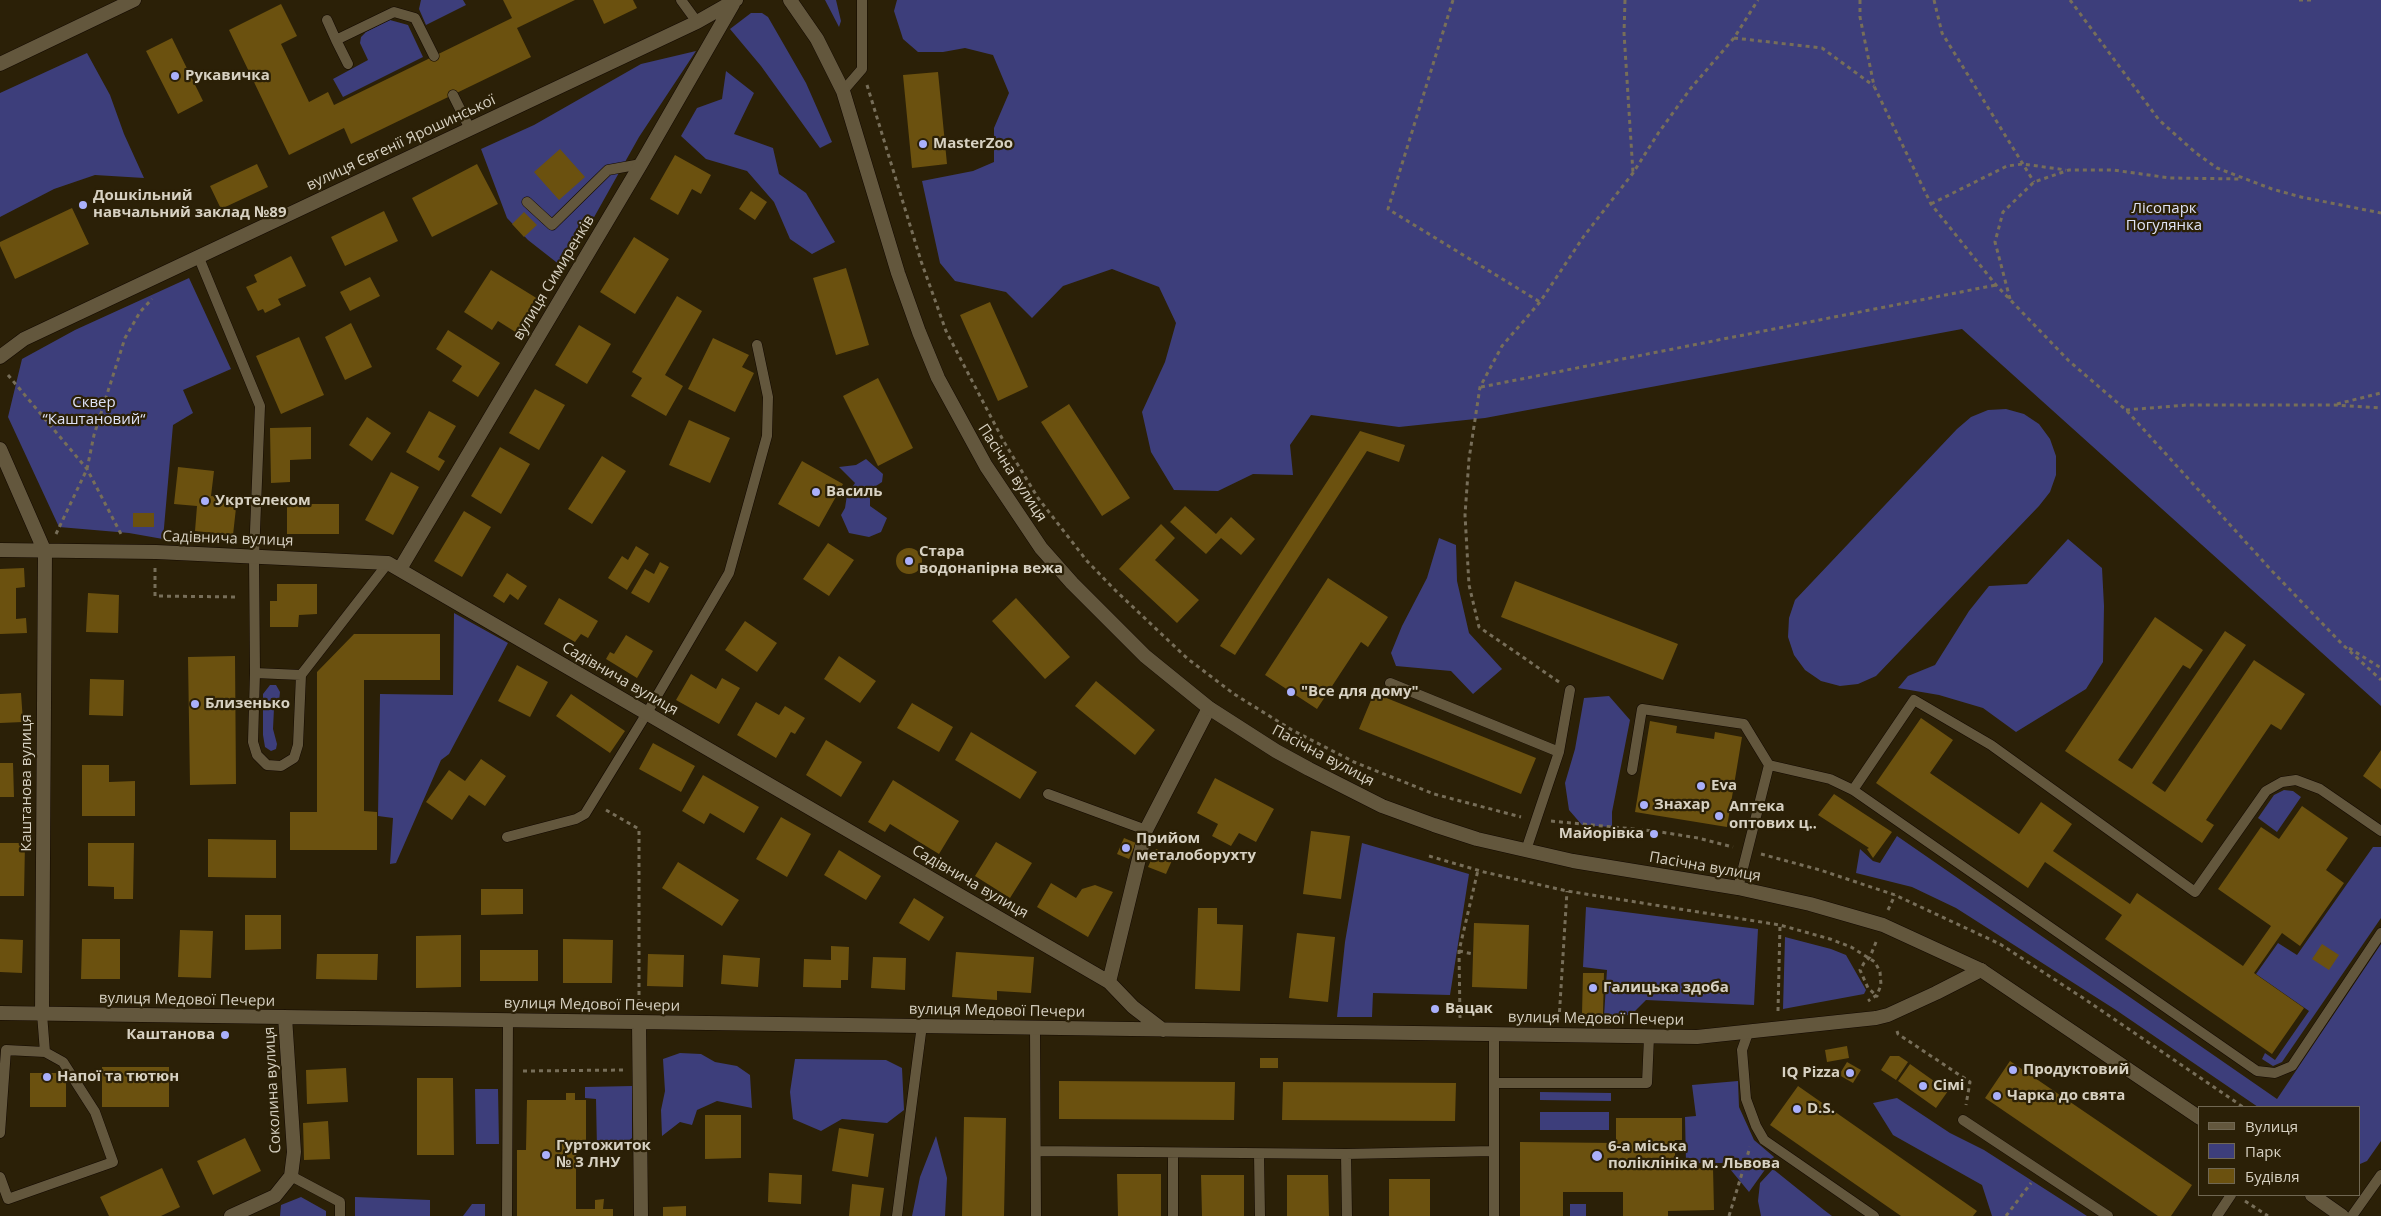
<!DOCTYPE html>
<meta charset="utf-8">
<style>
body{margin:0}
#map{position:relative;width:2381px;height:1216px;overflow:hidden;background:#2b2007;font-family:"Open Sans",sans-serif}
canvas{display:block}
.legend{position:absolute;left:2198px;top:1106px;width:162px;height:90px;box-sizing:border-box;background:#2b2007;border:1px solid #706752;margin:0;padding:6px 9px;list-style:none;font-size:15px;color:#d7d1c2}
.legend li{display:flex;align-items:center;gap:10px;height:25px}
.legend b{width:25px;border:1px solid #706752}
</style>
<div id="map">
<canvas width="2381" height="1216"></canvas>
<ul class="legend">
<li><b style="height:6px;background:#63573d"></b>Вулиця</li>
<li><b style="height:14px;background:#3d3e7b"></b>Парк</li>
<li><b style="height:14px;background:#6b510f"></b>Будівля</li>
</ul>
</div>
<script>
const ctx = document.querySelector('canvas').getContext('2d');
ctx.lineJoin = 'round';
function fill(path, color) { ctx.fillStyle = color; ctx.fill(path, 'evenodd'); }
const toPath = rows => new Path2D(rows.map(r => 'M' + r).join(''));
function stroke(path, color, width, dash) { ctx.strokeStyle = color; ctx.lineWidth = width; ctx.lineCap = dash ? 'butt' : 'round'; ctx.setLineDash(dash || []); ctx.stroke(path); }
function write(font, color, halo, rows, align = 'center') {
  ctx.font = font + ' "Open Sans",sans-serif'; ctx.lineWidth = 4.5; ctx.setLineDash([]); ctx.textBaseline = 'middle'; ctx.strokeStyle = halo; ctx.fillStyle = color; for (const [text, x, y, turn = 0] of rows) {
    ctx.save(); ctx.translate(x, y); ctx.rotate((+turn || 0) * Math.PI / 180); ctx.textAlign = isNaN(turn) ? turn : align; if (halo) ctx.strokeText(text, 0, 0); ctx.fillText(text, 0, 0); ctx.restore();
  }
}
fill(toPath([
 [421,0,463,0,466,5,426,25,419,9],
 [825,0,836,0,841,21,839,27],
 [897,0,2381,0,2381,706,1962,329,1485,418,1399,427,1311,415,1290,445,1293,475,1253,474,1218,491,1174,490,1151,452,1142,412,1165,362,1176,323,1159,287,1112,269,1063,286,1032,318,1006,292,955,281,940,263,922,181,973,171,994,162,994,128,1009,93,993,55,965,48,943,52,918,52,903,39,894,11],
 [751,13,762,13,768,17,806,83,832,142,820,148,761,66,730,29],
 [390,20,408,25,423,57,343,97,333,79,368,60,360,43,361,37,366,32],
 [696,51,639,137,565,269,528,240,507,218,481,149,534,125,641,64],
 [87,53,110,95,124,134,144,178,95,175,54,189,0,217,0,93],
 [726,71,754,93,734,134,773,148,779,174,806,193,835,242,812,254,790,239,774,202,747,171,706,159,681,136,697,108,722,99],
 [189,278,231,369,183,390,193,413,173,425,163,539,129,533,59,527,8,417,22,359,75,330],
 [2006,409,2024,414,2039,424,2050,439,2056,456,2056,475,2050,492,2039,506,1876,676,1858,684,1840,686,1821,681,1805,670,1794,655,1788,637,1789,618,1795,600,1957,429,1971,417,1988,410],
 [866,459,883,474,882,482,870,490,870,506,887,518,881,532,869,537,849,533,841,515,845,508,847,495,855,483,839,467,856,465],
 [1439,538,1456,545,1457,581,1469,633,1502,669,1473,694,1451,671,1396,666,1391,653,1402,626,1427,578],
 [2068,539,2102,568,2104,606,2103,662,2086,689,2016,732,1983,708,1939,695,1898,688,1908,676,1935,665,1969,611,1989,586,2027,584],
 [454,613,508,643,449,754,441,760,396,863,390,864,393,818,378,816,380,694,453,695],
 [270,685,276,685,280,692,279,701,274,708,273,729,277,744,276,749,271,751,265,747,263,735,263,694],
 [1609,696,1630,720,1612,812,1612,827,1582,825,1569,810,1565,783,1575,749,1584,698],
 [2284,790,2293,791,2301,797,2277,832,2258,818,2274,795],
 [1897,836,2277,1099,2381,944,2381,1141,2367,1161,2360,1164,2360,1107,2258,1107,2116,1010,1956,908,1912,887,1856,873,1860,849,1873,861,1880,863],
 [1362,843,1469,874,1450,995,1373,993,1372,1017,1337,1017,1345,942],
 [2373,847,2381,847,2381,918,2282,1062,2273,1066,2262,1059,2265,1053,2275,1060,2309,1011,2256,974,2278,943,2297,955],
 [1586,907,1758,929,1754,1005,1646,1000,1631,1015,1604,1016,1607,970,1583,967],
 [1785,937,1831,949,1846,955,1866,990,1864,994,1783,1009],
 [680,1053,701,1054,715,1062,737,1066,750,1075,752,1108,717,1101,697,1110,692,1125,680,1122,662,1136,661,1110,665,1091,663,1059],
 [795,1059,886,1060,902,1068,904,1110,887,1123,842,1119,821,1131,793,1119,790,1092],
 [1738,1081,1739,1107,1754,1140,1774,1157,1749,1192,1725,1163,1686,1163,1685,1117,1696,1116,1692,1085],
 [632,1086,632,1138,620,1148,597,1149,596,1099,585,1098,585,1087],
 [475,1089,498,1089,499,1144,476,1144],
 [1540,1092,1611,1093,1611,1101,1540,1100],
 [1897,1098,1950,1133,1984,1150,2087,1216,1992,1216,1982,1185,1893,1135,1873,1103],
 [1540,1112,1609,1112,1609,1130,1540,1130],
 [936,1136,947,1178,945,1216,912,1216,920,1177],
 [1773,1169,1824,1210,1832,1216,1761,1216,1758,1201,1760,1183],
 [301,1197,326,1211,326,1216,280,1216,281,1205],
 [355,1197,430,1200,430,1216,355,1216],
 [472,1204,485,1204,485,1216,463,1216],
 [1570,1204,1586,1204,1586,1216,1570,1216]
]), '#3d3e7b');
fill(toPath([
 [503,0,575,0,517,28,531,57,351,144,344,128,289,155,229,30,281,4,297,36,281,44,309,102,328,92,334,105,512,18],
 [593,0,633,0,637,8,604,24],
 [172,38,203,101,178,114,146,51],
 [938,72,947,164,912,168,903,75],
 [560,149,585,177,559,200,534,172],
 [675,155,711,175,701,194,692,189,678,215,650,199],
 [257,164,268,187,221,209,210,186],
 [477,164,498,204,432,237,412,198],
 [751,191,767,202,755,220,739,209],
 [72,208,89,244,15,279,0,246,0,242],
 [384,211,398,241,345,266,331,237],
 [524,212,537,225,524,237,512,224],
 [634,237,669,259,635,314,600,292],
 [291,256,306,286,278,299,281,305,265,313,263,309,258,311,246,287,257,282,254,275],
 [846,268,869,345,836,355,813,278],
 [491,270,538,299,517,333,498,321,492,330,464,312],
 [370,277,380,296,350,311,340,292],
 [677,296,702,311,665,375,683,386,666,416,631,396,642,378,632,372],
 [990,302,1028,387,998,401,960,315],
 [351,323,372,367,345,380,325,337],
 [579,325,611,344,587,384,555,365],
 [448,330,500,363,478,397,452,381,462,366,436,349],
 [299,337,324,395,281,414,256,356],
 [713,338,749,355,742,367,754,373,735,412,688,389],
 [878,378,913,448,878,466,843,396],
 [535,389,565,405,539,450,509,433],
 [1069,404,1130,498,1102,516,1041,422],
 [429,411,456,426,438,457,445,461,439,471,406,452],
 [367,417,391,433,372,461,349,445],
 [689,420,730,438,710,483,669,465],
 [311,427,311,459,290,460,290,482,271,483,270,428],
 [1360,431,1405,445,1399,462,1367,451,1235,655,1220,646],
 [500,447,530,464,501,514,471,496],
 [602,456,626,471,592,524,568,509],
 [802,461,843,484,819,527,778,504],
 [178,467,214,471,211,496,237,499,233,535,195,531,197,506,174,504],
 [391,472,419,487,393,535,365,520],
 [287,504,339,504,339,534,287,534],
 [1185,506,1216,534,1231,517,1255,539,1241,555,1221,538,1206,554,1170,522],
 [464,511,491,527,462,577,434,561],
 [133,513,154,513,154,527,133,527],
 [1161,524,1175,538,1155,560,1199,600,1177,623,1119,569],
 [828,543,854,560,829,596,803,579],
 [636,546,649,554,627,590,608,578,622,556,628,560],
 '896 561a13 13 0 1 1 26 0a13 13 0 1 1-26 0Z',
 [660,562,669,567,649,603,631,593,645,569,654,574],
 [24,568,25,587,16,588,16,619,26,618,27,633,0,634,0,569],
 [507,573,527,586,518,600,510,594,504,603,493,596],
 [1328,578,1388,617,1368,647,1361,642,1317,709,1265,675],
 [1515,581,1678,644,1663,680,1501,617],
 [277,584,317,584,317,614,299,615,298,627,270,627,270,601,277,601],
 [88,593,119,595,118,633,86,632],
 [559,598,598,621,588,638,581,634,575,642,544,624],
 [1016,598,1070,657,1045,679,992,621],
 [2155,617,2203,650,2190,669,2183,665,2118,760,2132,769,2225,631,2246,645,2152,783,2165,792,2254,660,2305,694,2281,730,2271,724,2206,820,2214,825,2202,843,2065,751],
 [745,621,777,643,757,672,725,650],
 [354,634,440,634,440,680,364,680,364,811,377,812,377,850,290,850,290,812,317,812,317,672],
 [626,635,653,651,637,678,606,659,610,652,614,654],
 [235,656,236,784,190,785,188,657],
 [839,656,876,681,860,703,824,679],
 [517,665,548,682,530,717,498,701],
 [691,674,716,689,722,678,740,688,719,724,676,700],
 [90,679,124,680,123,716,89,715],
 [1096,681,1155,730,1135,755,1075,706],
 [21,693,23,722,0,723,0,694],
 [1374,693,1536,758,1521,794,1359,729],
 [571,694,625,731,610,753,556,716],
 [756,702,779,715,785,706,805,718,795,734,791,732,776,758,737,735],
 [912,703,953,727,939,752,897,728],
 [1921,718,1953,740,1930,773,2019,834,2041,802,2072,824,2053,851,2130,904,2137,893,2243,966,2271,926,2218,889,2261,827,2279,839,2302,806,2348,838,2326,870,2344,883,2300,946,2282,933,2254,973,2304,1008,2272,1054,2105,939,2122,915,2045,862,2028,888,1876,783],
 [1650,721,1677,726,1676,733,1714,739,1715,732,1742,737,1727,827,1635,812],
 [971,732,1037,772,1020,799,955,760],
 [826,740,862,762,841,797,806,775],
 [653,743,695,766,681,792,639,769],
 [2381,750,2381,789,2363,776],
 [481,759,506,776,485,806,469,795,452,820,426,802,449,770,465,781],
 [0,763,13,763,14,797,0,797],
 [82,765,109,765,109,782,135,781,135,816,82,816],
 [703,775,759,807,744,833,710,813,704,824,682,811],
 [1215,778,1274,809,1256,842,1239,833,1231,846,1212,836,1218,824,1197,813],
 [893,780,959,821,939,854,890,824,885,832,868,822],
 [1834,794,1892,832,1873,858,1867,849,1869,848,1818,815],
 [781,817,811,834,787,877,756,859],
 [1311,831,1350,836,1341,899,1303,894],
 [1124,838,1136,843,1129,859,1117,854],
 [208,839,276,840,276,878,208,877],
 [996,842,1032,863,1010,898,975,876],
 [0,843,25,843,24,896,0,896],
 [88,843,134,843,133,899,114,899,114,887,88,886],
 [1156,849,1174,856,1166,874,1148,867],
 [839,850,881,876,866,900,824,875],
 [678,862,739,900,722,926,662,888],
 [1051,883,1076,898,1082,889,1095,885,1113,892,1088,937,1037,907],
 [481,889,523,889,523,914,481,915],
 [914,898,944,917,929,941,899,923],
 [1198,908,1217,908,1217,924,1243,925,1240,991,1195,989],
 [245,915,281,915,281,949,245,950],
 [1474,923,1529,925,1527,989,1472,987],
 [180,930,213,931,211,978,178,977],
 [1297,933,1335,937,1328,1002,1289,998],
 [461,935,461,987,416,988,416,936],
 [0,939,23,940,22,973,0,972],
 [82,939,120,939,120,979,81,979],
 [563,939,613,940,612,983,563,983],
 [2322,944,2339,955,2329,970,2312,959],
 [831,946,849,947,848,980,841,980,841,988,803,987,804,959,831,960],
 [480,950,538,950,538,981,480,981],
 [956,952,1034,957,1031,993,997,991,997,1000,952,997],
 [317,954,378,954,377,980,316,979],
 [648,954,684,955,683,987,647,986],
 [723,955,760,958,758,987,721,984],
 [873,957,906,958,905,990,871,988],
 [1583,973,1604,973,1603,1014,1582,1014],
 [1847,1046,1849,1058,1827,1062,1825,1050],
 [1890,1056,1899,1056,1908,1062,1896,1080,1881,1070],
 [1260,1058,1278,1058,1278,1068,1260,1068],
 [2010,1061,2192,1185,2171,1216,2158,1216,1985,1098],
 [1847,1062,1861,1070,1853,1083,1839,1075],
 [1910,1064,1948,1091,1936,1108,1898,1081],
 [102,1067,169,1067,169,1107,102,1107],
 [346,1068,348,1102,307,1104,306,1070],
 [30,1073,66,1073,66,1107,30,1107],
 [417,1078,453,1078,454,1155,417,1155],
 [1059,1081,1235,1082,1234,1120,1059,1119],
 [1283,1082,1456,1083,1455,1121,1282,1120],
 [1798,1086,1977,1211,1973,1216,1901,1216,1770,1125],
 [566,1093,575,1093,575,1100,586,1100,586,1145,576,1144,576,1209,595,1209,595,1200,604,1199,603,1209,613,1209,613,1216,517,1216,517,1150,526,1150,527,1100,566,1100],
 [705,1115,741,1115,741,1158,705,1159],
 [964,1117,1006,1118,1004,1216,962,1216],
 [1616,1118,1682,1118,1682,1140,1675,1140,1675,1169,1713,1168,1714,1210,1668,1211,1668,1216,1623,1216,1623,1192,1563,1192,1563,1216,1520,1216,1520,1142,1616,1143],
 [328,1121,330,1159,304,1160,303,1123],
 [839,1128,874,1134,868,1177,832,1171],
 [245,1138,261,1171,213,1195,197,1161],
 [162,1168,180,1207,161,1216,109,1216,100,1197],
 [769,1173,802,1175,801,1204,768,1202],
 [1117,1174,1161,1174,1161,1216,1118,1216],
 [1201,1175,1244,1175,1244,1216,1202,1216],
 [1287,1175,1328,1175,1329,1216,1287,1216],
 [1389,1179,1430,1179,1430,1216,1389,1216],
 [852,1184,884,1188,880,1216,849,1216],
 [686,1206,686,1216,663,1216,663,1207]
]), '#6b510f');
const service = toPath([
 [681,0,697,22],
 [327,20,336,40,394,12,415,18,434,56],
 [336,40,348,64],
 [843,91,862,69,862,0],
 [453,95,470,129],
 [527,202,552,225,608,170,641,164],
 [199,258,260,406,254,556,255,673,253,742,257,755,267,765,281,766,294,758,298,745,301,675,388,563],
 [255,673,301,675],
 [1390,683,1559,752,1526,850],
 [1559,752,1570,690],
 [1632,770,1642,709,1744,724,1769,765],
 [1853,790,1914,700,1991,745,2195,892,2266,791,2282,782,2296,780,2320,789,2381,831],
 [1048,794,1146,830],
 [507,837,576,819,585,814,647,713,729,573,767,436,768,397,757,345],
 [1738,888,1769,765,1830,779,1853,790,2257,1071,2275,1073,2292,1066,2381,933],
 [1035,1028,1036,1216],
 [1748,1033,1742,1050,1746,1099,1756,1126,1764,1140,1874,1216],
 [1494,1034,1494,1216],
 [1494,1083,1647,1083,1649,1037],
 [1963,1120,2108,1216],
 [0,1133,6,1050,45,1052],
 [1037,1151,1346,1154,1493,1151],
 [1173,1153,1173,1216],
 [1259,1154,1260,1216],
 [1346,1154,1347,1216],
 [291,1176,340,1202,340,1216],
 [0,1177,8,1199,113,1162,95,1112,63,1062,45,1052,42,1014],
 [507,1216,508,1020],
 [897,1216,922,1025],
 [2217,1216,2231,1195],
 [2352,1216,2381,1175]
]);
const minor = toPath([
 [0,64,134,0],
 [0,357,24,339,697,22,736,0],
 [0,449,45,552,42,1014],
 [0,550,156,552,388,563,1109,982,1133,1007,1163,1030],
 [400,569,641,164,733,4],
 [1109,982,1146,830,1209,708],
 [0,1013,1697,1037,1876,1018,1888,1015,1936,993,1981,970],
 [639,1022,641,1216],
 [231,1216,275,1196,291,1176,294,1152,285,1017]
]);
const secondary = toPath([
 [790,0,817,39,843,91,898,273,919,332,938,378,986,466,1041,548,1072,583,1145,656,1209,708,1276,751,1309,769,1382,806,1434,825,1477,839,1573,861,1738,888,1810,904,1883,925,1981,970,2200,1118],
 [2312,1195,2342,1216]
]);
stroke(service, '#130900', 11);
stroke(minor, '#130900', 15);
stroke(secondary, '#130900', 15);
stroke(toPath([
 [1453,0,1388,209,1540,302],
 [1625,0,1624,33,1633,173],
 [1860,0,1860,17,1874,86,1931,204,1996,285,2069,361,2126,410,2272,571,2342,644,2381,680],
 [1934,0,1942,33,2034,182],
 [2070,0,2159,120,2196,153,2217,168,2272,189,2301,197,2381,213],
 [2299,0,2315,0],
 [1734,38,1822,48,1874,86],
 [867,85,921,261,946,331,1004,442,1038,498,1087,561,1115,590,1188,659,1234,694,1292,730,1354,762,1434,794,1521,817],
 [1931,204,2007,166,2023,164,2066,170],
 [2010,299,1995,242,2003,212,2034,182,2069,170,2113,170,2170,178,2242,179],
 [8,375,87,469,121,534],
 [1481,387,1996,285],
 [2337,404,2381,393],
 [2126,410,2187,405,2334,405,2381,408],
 [56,534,87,469,94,435,125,338,140,312,152,299],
 [155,568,155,596,239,597],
 [2349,648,2381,668],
 [1559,682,1479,627,1469,585,1465,515,1469,459,1480,387,1502,346,1540,302,1584,236,1633,173,1659,132,1691,88,1734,38,1758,0],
 [606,810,639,829,639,1004],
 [1551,821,1654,831,1698,838,1733,847],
 [1761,854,1820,870,1895,895,2000,944,2086,1000,2243,1107],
 [1429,856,1484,872,1567,891,1780,925,1830,939,1851,947,1875,962,1880,972,1881,985,1877,995,1868,1001],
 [1888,910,1895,895],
 [1876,942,1870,957,1864,963,1860,970,1868,988,1878,997],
 [1459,951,1473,954],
 [1778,1011,1780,925],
 [1460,1018,1459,951,1478,870],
 [1559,1020,1567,891],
 [1897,1031,1898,1034,1970,1082,1966,1105],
 [523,1071,624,1070],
 [2245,1201,2268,1216],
 [1729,1216,1750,1147],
 [2006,1216,2031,1183]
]), '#776e59', 3, [4, 4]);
stroke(service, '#63573d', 10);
stroke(minor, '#63573d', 14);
stroke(secondary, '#63573d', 14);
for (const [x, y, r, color] of [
 [175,76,5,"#aab0fb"],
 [923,144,5,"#aab0fb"],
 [83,205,5,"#aab0fb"],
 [816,492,5,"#aab0fb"],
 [205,501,5,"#aab0fb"],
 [909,561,5,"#aab0fb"],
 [1291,692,5,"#aab0fb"],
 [195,704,5,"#aab0fb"],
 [1701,786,5,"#aab0fb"],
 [1644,805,5,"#aab0fb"],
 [1719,816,5,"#aab0fb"],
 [1654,834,5,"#aab0fb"],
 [1126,848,5,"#aab0fb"],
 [1593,988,5,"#aab0fb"],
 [1435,1009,5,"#aab0fb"],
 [225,1035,5,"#aab0fb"],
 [2013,1070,5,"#aab0fb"],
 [1850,1073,5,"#aab0fb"],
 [47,1077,5,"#aab0fb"],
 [1923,1086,5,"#aab0fb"],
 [1997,1096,5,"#aab0fb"],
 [1797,1109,5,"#aab0fb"],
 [546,1155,5,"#aab0fb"],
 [1597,1156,6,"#aab0fb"]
]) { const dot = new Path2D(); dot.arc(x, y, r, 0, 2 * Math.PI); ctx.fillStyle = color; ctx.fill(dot); stroke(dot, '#2b2007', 2); }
write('bold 15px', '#d7d1c2', '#2b2007', [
 ["Рукавичка",185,76],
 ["MasterZoo",933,144],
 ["Дошкільний",93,196],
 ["навчальний заклад №89",93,213],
 ["Василь",826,492],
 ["Укртелеком",215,501],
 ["Стара",919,552],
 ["водонапірна вежа",919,569],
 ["\"Все для дому\"",1301,692],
 ["Близенько",205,704],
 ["Eva",1711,786],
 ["Знахар",1654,805],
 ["Аптека",1729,807],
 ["оптових ц‥",1729,824],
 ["Майорівка",1644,834,"right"],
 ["Прийом",1136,839],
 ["металоборухту",1136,856],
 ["Галицька здоба",1603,988],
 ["Вацак",1445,1009],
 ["Каштанова",215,1035,"right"],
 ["Продуктовий",2023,1070],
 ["IQ Pizza",1840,1073,"right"],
 ["Напої та тютюн",57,1077],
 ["Сімі",1933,1086],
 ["Чарка до свята",2007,1096],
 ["D.S.",1807,1109],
 ["Гуртожиток",556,1146],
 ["№ 3 ЛНУ",556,1163],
 ["6-а міська",1608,1147],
 ["поліклініка м. Львова",1608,1164]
], 'left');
write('15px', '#d7d1c2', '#2b2007', [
 ["вулиця Євгенії Ярошинської",401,143,-25],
 ["вулиця Симиренків",554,278,-59],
 ["Пасічна вулиця",1012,473,57],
 ["Садівнича вулиця",228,539,2],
 ["Садівнича вулиця",620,679,30],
 ["Пасічна вулиця",1323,756,28],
 ["Каштанова вулиця",27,783,-90],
 ["Пасічна вулиця",1705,867,10],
 ["Садівнича вулиця",970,882,30],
 ["вулиця Медової Печери",187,1000,1],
 ["вулиця Медової Печери",592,1005,1],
 ["вулиця Медової Печери",997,1011,1],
 ["вулиця Медової Печери",1596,1019,1],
 ["Соколина вулиця",273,1090,-93]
]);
write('15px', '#dee1f5', '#2b2007', [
 ["Лісопарк",2164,209],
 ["Погулянка",2164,226],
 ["Сквер",94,403],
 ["“Каштановий“",94,420]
]);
</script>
